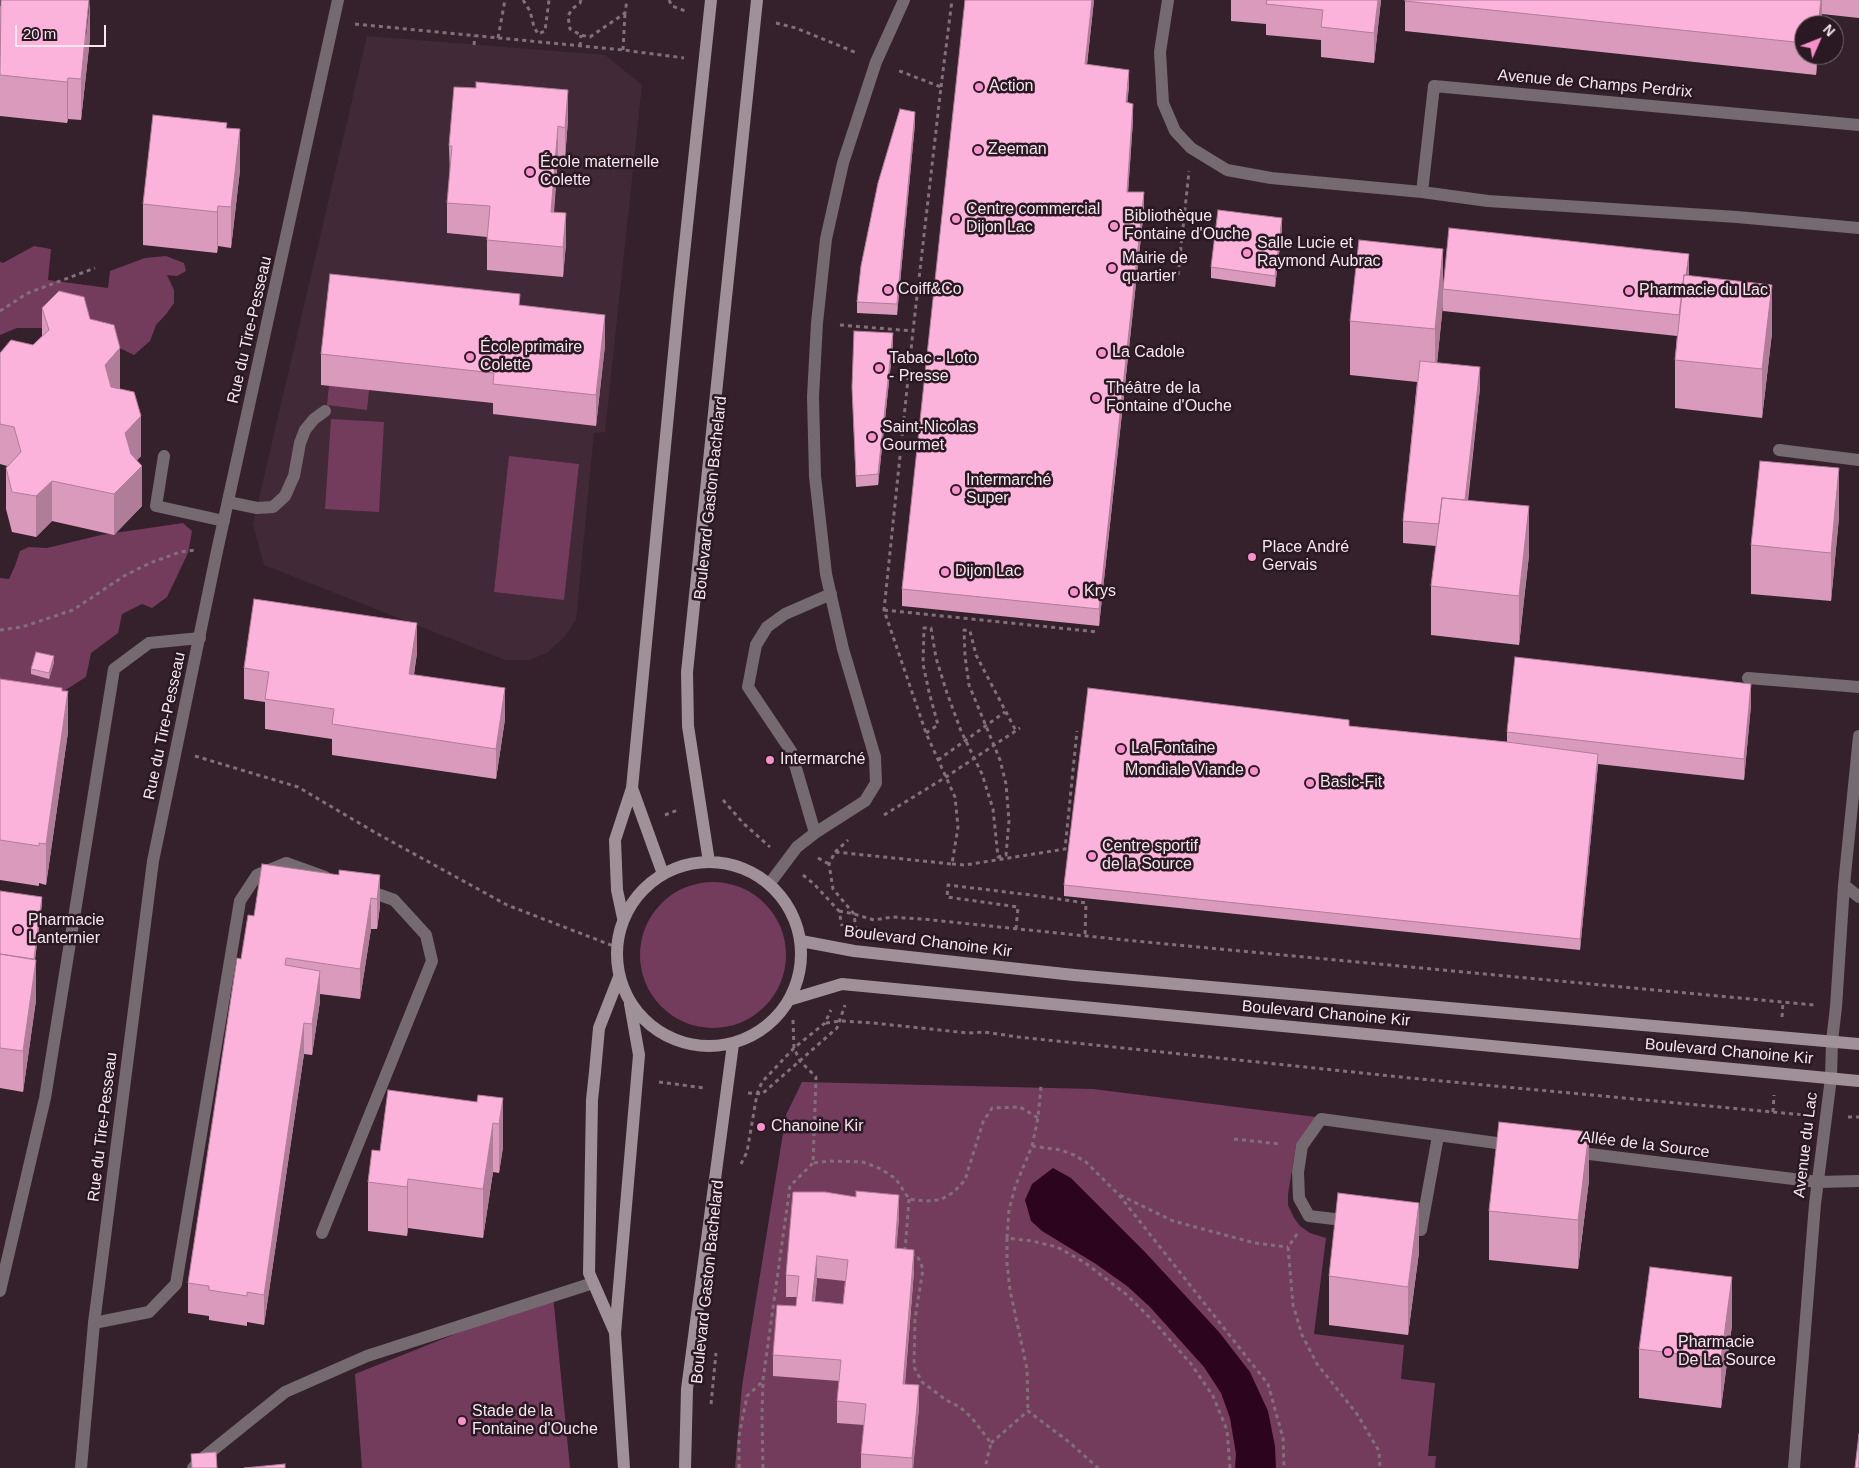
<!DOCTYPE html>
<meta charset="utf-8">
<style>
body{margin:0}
#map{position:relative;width:1859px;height:1468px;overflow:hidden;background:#34212c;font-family:Helvetica,sans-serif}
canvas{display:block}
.north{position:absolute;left:1794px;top:15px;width:50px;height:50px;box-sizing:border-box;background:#2a1822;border:1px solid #7b6b74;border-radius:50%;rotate:46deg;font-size:14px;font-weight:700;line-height:20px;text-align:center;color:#f5e7ee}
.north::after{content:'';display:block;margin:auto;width:18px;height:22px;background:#f890cc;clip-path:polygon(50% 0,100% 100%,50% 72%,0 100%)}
.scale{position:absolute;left:15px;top:25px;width:91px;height:22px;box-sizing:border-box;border:2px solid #f5e7ee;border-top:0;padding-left:6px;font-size:15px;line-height:18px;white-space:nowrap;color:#f5e7ee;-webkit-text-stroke:4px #2a1822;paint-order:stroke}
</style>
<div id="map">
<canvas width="1859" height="1468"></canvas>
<div class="north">N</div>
<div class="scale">20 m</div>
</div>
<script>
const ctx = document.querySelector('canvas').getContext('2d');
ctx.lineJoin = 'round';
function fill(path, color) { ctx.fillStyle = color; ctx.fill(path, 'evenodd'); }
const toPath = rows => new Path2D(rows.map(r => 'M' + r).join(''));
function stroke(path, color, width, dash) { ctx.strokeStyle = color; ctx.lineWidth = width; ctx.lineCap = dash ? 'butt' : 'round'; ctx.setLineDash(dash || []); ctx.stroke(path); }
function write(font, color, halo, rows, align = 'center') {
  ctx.font = font + ' Helvetica,sans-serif'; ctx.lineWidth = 5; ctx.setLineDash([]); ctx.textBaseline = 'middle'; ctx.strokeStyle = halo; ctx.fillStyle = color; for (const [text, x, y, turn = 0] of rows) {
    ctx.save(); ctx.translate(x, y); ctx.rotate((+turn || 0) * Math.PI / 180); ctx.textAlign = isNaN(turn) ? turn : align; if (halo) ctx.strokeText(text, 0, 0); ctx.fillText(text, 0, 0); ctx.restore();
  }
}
fill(toPath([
 [367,36,605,55,642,85,605,432,594,433,576,620,565,636,547,653,529,660,505,660,264,565,253,524]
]), '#422937');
fill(toPath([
 [34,246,51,249,48,280,108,288,110,271,145,258,166,256,184,263,186,271,177,276,167,275,174,290,174,303,167,313,156,325,150,341,134,355,103,340,48,328,17,328,0,335,0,262,3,263],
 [329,385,369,390,367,410,327,405],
 [331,419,384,422,379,512,325,509],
 [509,456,579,464,564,600,494,592],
 [183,523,192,531,188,553,167,597,152,608,142,604,122,614,118,633,91,653,86,677,59,694,0,710,0,578,9,579,15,566,20,551,29,547,47,548,101,535],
 '640 955a73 73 0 1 1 146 0a73 73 0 1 1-146 0Z',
 [802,1082,1093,1089,1324,1118,1308,1129,1296,1146,1288,1194,1288,1205,1294,1218,1300,1226,1310,1233,1326,1238,1314,1334,1404,1345,1401,1379,1435,1383,1428,1456,1436,1456,1435,1468,735,1468,742,1386,786,1115],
 [553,1295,570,1468,362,1468,355,1374]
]), '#743c5c');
fill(toPath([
 [1053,1168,1071,1178,1144,1251,1219,1332,1250,1372,1268,1411,1275,1446,1276,1468,1235,1468,1236,1454,1230,1418,1221,1393,1204,1367,1150,1307,1127,1286,1096,1264,1042,1231,1031,1221,1025,1200,1032,1184]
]), '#2c041e');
stroke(toPath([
 [523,0,530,11,534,27,538,34,545,31,549,0],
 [581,0,580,3,572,9,568,16,570,29,581,35,590,37,625,13,627,0],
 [669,0,672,6,688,12],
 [776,23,796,28,857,53],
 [355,24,623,50,684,58],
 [498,38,505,0],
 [474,45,475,36],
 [580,46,581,35],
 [623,50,625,13],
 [941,87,952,0],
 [1178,275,1189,171],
 [0,311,28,293,95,268],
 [840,325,913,331],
 [884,610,1098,632],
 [0,630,22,627,73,610,124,576,150,563,180,552,196,550],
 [926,733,938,725,929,692,923,664,924,628,931,628,936,658,947,693,961,731,982,774,993,809,998,857,1006,855,1009,821,1006,784,1000,760,969,685,965,656,964,630,970,631,976,655,1016,731],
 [195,756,298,787,376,833,507,905,616,947],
 [938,760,1005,712],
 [723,800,743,823,770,847],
 [665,815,680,809],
 [884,815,946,777,1020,728],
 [835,852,848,840],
 [818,858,829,864],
 [952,864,965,865,1065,849,1077,731],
 [803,875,814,884,839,911,842,926],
 [839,911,854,914,874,920,892,917,922,919,1135,941,1814,1005],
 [1016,929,1018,907,947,897,948,885,1031,895,1086,903,1085,936],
 [856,930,854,914,833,889,829,864,835,852,952,864,958,827,955,797,926,733,884,610,913,331,941,87,897,70],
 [1782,1017,1783,1002],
 [793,1020,794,1048,800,1061,816,1077,813,1163,829,1161,863,1162,881,1169,896,1179,909,1199,925,1201,940,1200,954,1192,965,1180,983,1122,992,1108,1020,1107,1038,1118],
 [826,1023,840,1021,873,1023,968,1033,984,1032,1018,1037,1410,1078,1805,1115],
 [659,1082,705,1088],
 [748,1093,762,1094,837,1028,845,1005],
 [1773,1112,1774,1095],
 [1848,1117,1859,1117],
 [1234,1139,1280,1144],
 [1032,1146,1038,1118,1041,1086],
 [741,1164,747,1152,757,1094,762,1082,794,1048,825,1023,831,1010],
 [1120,1195,1173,1221,1255,1243,1288,1247],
 [1297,1234,1288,1247,1293,1305,1302,1335,1317,1364,1357,1414,1379,1451,1380,1468],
 [1007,1238,1007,1263,1010,1290,1027,1369,1028,1411],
 [905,1251,909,1199],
 [911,1255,917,1255,923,1269,915,1319,914,1367,922,1382,946,1400,960,1407,972,1418,991,1443,985,1468],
 [711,1404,716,1353],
 [991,1443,1028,1411,1069,1442,1098,1468],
 [739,1468,739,1436,747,1396,763,1381],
 [763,1468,762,1415,763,1380,790,1186,813,1163],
 [1230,1468,1227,1430,1213,1396,1191,1364,1156,1324,1127,1295,1084,1262,1057,1247,1032,1241,1007,1238,1009,1210,1015,1187,1032,1146,1061,1150,1074,1155,1086,1162,1119,1195,1268,1384,1283,1438,1284,1468]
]), '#817079', 3, [4, 4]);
stroke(toPath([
 [1779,450,1859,460],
 [164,456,156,506,224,521],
 [228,502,257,508,273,507,285,496,294,476,300,443,305,430,314,419,325,411],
 [1748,678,1859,687],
 [815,833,791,751,748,687,756,645,767,627,785,614,831,594],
 [770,883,797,847,815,833,865,801,876,783,875,757,843,649,826,574,815,476,813,397,817,323,826,239,843,163,876,62,904,0],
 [322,1233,432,961,426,935,394,900,366,890],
 [0,1291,45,1098,114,669,149,643,200,638],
 [94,1323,149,1312,176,1284,240,901,257,875,286,863,325,877],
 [193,1468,198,1462,285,1392,367,1356,593,1283]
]), '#756a70', 12);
stroke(toPath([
 [1168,0,1160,52,1163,103,1175,131,1191,148,1227,170,1271,178,1422,192,1488,201,1737,217,1859,228],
 [1422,192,1434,86,1859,125],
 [1844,885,1859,897],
 [1573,1152,1818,1182,1859,1181],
 [1351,1221,1309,1216,1299,1198,1298,1172,1302,1146,1321,1119,1511,1145],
 [1403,1228,1421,1230,1438,1136],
 [81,1468,94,1323,153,861,217,551,338,0],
 [1794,1468,1815,1204,1831,1078,1832,1041,1836,1007,1844,885,1859,736]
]), '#756a70', 12);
stroke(toPath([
 [632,788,663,874],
 '617 954a92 92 0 1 1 184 0a92 92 0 1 1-184 0Z',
 [709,862,688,726,687,672,757,0],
 [623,918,617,890,615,840,632,788,679,301,711,0],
 [801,941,854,951,1074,975,1859,1044],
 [792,999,842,984,1859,1081],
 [614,1330,589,1273,592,1100,595,1072,599,1028,619,977],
 [624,1468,615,1333,639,1055,630,1004],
 [685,1468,687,1389,733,1044]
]), '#a09098', 12);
fill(toPath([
 [1094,0,1087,65,1129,86,1127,102,1133,120,1128,192,1144,209,1099,626,902,606,902,589],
 [1231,0,1381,0,1374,63,1321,57,1321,40,1266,35,1266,24,1231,21],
 [1405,0,1859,0,1859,18,1822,14,1804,25,1804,55,1818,55,1816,75,1405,31],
 [0,6,90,38,81,120,68,119,67,123,0,116],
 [568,120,565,158,558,156,554,212,566,243,563,277,487,270,487,237,447,233,447,203,450,177,449,146],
 [915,123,897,315,857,313,857,302],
 [227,128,240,170,231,248,218,246,217,253,143,245,143,204],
 [1282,229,1275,287,1211,278,1211,267],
 [1689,275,1772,333,1762,418,1675,408,1675,360,1677,336,1443,311,1443,289],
 [1443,304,1437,363,1480,388,1468,501,1529,555,1519,645,1431,635,1431,586,1436,546,1403,543,1403,521,1417,382,1350,375,1350,321],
 [520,306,605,345,596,426,493,414,493,403,321,385,321,354],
 [42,308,90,319,120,388,120,389,141,456,137,460,142,506,114,535,52,521,36,537,12,532,6,509,6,468,7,466,0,464,0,353,33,345,42,336],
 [893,344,878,485,856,487,852,387],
 [1839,517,1831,601,1751,594,1751,545],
 [417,653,414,675,505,719,496,779,332,755,332,739,265,729,265,702,244,699,244,668],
 [54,662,49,679,31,674,31,669],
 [0,679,62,691,68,732,46,885,39,883,39,886,0,880],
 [1751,705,1744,780,1598,764,1580,950,1064,896,1064,885,1349,726,1507,742,1507,732],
 [339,875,380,875,380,906,377,929,371,929,360,999,320,994,320,1001,312,1055,304,1054,264,1325,247,1322,247,1326,209,1320,209,1316,188,1313,188,1283,241,959,254,916],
 [0,891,42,903,35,959,36,1000,23,1092,0,1088],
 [503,1098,503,1147,499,1173,493,1172,483,1238,408,1228,407,1236,368,1231,368,1182,380,1151,477,1102],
 [1589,1180,1578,1269,1489,1260,1489,1211],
 [793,1192,899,1217,896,1248,914,1271,905,1384,919,1407,913,1468,861,1468,861,1454,864,1425,837,1423,837,1401,839,1381,773,1376,773,1355,796,1306,797,1297,786,1297,786,1275],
 [817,1278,845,1281,843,1304,815,1301],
 [1419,1252,1408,1335,1329,1325,1329,1276],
 [1732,1325,1721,1408,1639,1398,1639,1349]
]), '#d99abc');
fill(toPath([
 [90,0,90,38,81,120,81,79],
 [1092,0,1094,0,1085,81,1085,64],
 [1378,0,1381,0,1374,63,1374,33],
 [1821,0,1822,0,1822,14,1821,25,1818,25],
 [1816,55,1818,55,1816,75],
 [1129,70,1129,86,1126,118,1126,102],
 [68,78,68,119,67,123,67,82],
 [568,90,568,120,565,158,565,128],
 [1133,104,1133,120,1127,208,1127,192],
 [915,112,915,123,897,315,897,304],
 [558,126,558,156,551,242,551,212],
 [240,129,240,170,231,248,231,207],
 [1144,192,1144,209,1099,626,1099,609],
 [218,206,218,246,217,253,217,212],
 [566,213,566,243,563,277,563,247],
 [1282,218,1282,229,1275,287,1275,276],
 [1443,249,1443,304,1435,383,1435,329],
 [1689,254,1689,275,1682,315],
 [1772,285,1772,333,1762,418,1762,369],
 [605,315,605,345,596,426,596,395],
 [893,333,893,344,878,485,878,474],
 [120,348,120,388,105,405,105,365],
 [1480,367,1480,388,1462,548,1462,526],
 [141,416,141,456,125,473,125,433],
 [142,466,142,506,114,535,114,494],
 [1839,468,1839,517,1831,601,1831,553],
 [52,481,52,521,36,537,36,496],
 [1529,506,1529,555,1519,645,1519,596],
 [417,623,417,653,409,704,409,674],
 [54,656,54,662,49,679,49,673],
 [1751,684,1751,705,1744,780,1744,759],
 [505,688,505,719,496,779,496,749],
 [68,691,68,732,46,885,46,844],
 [1598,754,1598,765,1580,950,1580,939],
 [380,875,380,906,377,929,377,899],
 [42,897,42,903,34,968,34,962],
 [371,898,371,929,360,999,360,969],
 [36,960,36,1000,23,1092,23,1051],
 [320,971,320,1001,312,1055,312,1024],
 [304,1023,304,1054,264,1325,264,1295],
 [503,1098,503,1147,499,1173,499,1124],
 [493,1123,493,1172,483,1238,483,1189],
 [1589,1132,1589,1180,1578,1269,1578,1220],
 [408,1179,408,1228,407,1236,407,1187],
 [899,1195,899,1217,895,1269,895,1248],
 [1419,1203,1419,1252,1408,1335,1408,1287],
 [914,1250,914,1271,903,1405,903,1384],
 [817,1256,817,1278,812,1322,812,1301],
 [1732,1277,1732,1325,1721,1408,1721,1359],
 [919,1385,919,1407,913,1468,912,1468,912,1458]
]), '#b07d99');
const building = toPath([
 [1,0,89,0,81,79,68,78,67,82,0,75,1,0],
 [965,0,1092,0,1085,64,1129,70,1126,102,1133,104,1127,192,1144,192,1099,609,902,589,965,0],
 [1267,0,1378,0,1374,33,1321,27,1323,10,1266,4,1267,0],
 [1405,0,1821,0,1818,25,1804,25,1804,43,1405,1,1405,0],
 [476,82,568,90,565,128,558,126,551,212,566,213,563,247,487,240,490,206,447,203,452,146,449,146,454,87,476,88,476,82],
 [900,109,915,112,897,304,857,302,861,266,878,183,900,109],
 [153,115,227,123,226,128,240,129,231,207,218,206,217,212,143,204,153,115],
 [1218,210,1282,218,1275,276,1211,267,1218,210],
 [1449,228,1689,254,1686,275,1684,275,1679,315,1443,289,1449,228],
 [1359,240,1443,249,1435,329,1350,321,1359,240],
 [330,274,520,294,519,305,605,315,596,395,493,384,494,373,321,354,330,274],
 [1684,275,1772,285,1762,369,1675,360,1684,275],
 [59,291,84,297,90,319,114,325,120,348,105,365,111,387,134,392,141,416,125,433,131,454,142,466,114,494,52,481,36,496,12,492,6,468,21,452,14,427,0,424,0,353,11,340,33,345,49,330,42,308,59,291],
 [854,331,893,333,878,474,856,476,852,387,854,331],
 [1420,361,1480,367,1465,500,1442,498,1439,524,1403,521,1420,361],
 [1760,461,1839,468,1831,553,1751,545,1760,461],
 [1442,498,1529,506,1519,596,1431,586,1442,498],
 [254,599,417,623,409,674,505,688,496,749,332,724,334,709,265,699,269,672,244,668,254,599],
 [36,652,54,656,49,673,31,669,36,652],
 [1515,657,1751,684,1744,759,1507,732,1515,657],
 [0,679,62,688,62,691,68,691,46,844,39,843,39,846,0,840,0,679],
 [1088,688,1349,720,1349,726,1507,742,1598,754,1580,939,1064,885,1088,688],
 [262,864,339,875,339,870,380,875,377,899,371,898,360,969,286,958,285,965,320,971,312,1024,304,1023,264,1295,247,1292,247,1296,209,1290,209,1286,188,1283,237,958,241,959,248,915,254,916,262,864],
 [0,891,42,897,34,959,0,954,0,891],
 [0,954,36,960,23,1051,0,1048,0,954],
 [388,1090,477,1102,478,1095,503,1098,499,1124,493,1123,483,1189,408,1179,407,1187,368,1182,372,1150,380,1151,388,1090],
 [1499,1122,1589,1132,1578,1220,1489,1211,1499,1122],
 [856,1191,899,1195,895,1248,914,1250,903,1384,919,1385,912,1458,861,1454,866,1404,837,1401,841,1360,773,1355,777,1305,796,1306,799,1276,786,1275,793,1192,825,1192,856,1197,856,1191],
 [817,1256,848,1260,843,1304,812,1301,817,1256],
 [1338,1193,1419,1203,1408,1287,1329,1276,1338,1193],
 [1650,1267,1732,1277,1721,1359,1639,1349,1650,1267],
 [1859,1434,1859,1468,1855,1468,1859,1434],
 [216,1452,217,1468,192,1468,191,1454,216,1452],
 [285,1464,285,1468,244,1468,285,1464]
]);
fill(building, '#fcb3db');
stroke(building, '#b07d99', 1);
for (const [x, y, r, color] of [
 [979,87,5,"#f890cc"],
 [978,150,5,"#f890cc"],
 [530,172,5,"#f890cc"],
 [956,219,5,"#f890cc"],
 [1114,226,5,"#f890cc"],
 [1247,253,5,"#f890cc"],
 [1112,268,5,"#f890cc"],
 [888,290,5,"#f890cc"],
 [1629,291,5,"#f890cc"],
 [1102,353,5,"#f890cc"],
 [470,357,5,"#f890cc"],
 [879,368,5,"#f890cc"],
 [1096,398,5,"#f890cc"],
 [872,437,5,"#f890cc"],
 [956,490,5,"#f890cc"],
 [1252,557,5,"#f890cc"],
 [945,572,5,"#f890cc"],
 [1074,592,5,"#f890cc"],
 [1121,749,5,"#f890cc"],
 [770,760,5,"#f890cc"],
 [1254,771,5,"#f890cc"],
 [1310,783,5,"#f890cc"],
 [1092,856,5,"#f890cc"],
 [18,930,5,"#f890cc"],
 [761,1127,5,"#f890cc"],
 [1668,1352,5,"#f890cc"],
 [462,1421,5,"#f890cc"]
]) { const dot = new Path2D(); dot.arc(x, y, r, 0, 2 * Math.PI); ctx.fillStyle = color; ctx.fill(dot); stroke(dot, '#2a1822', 2); }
write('16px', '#f5e7ee', '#2a1822', [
 ["Avenue de Champs Perdrix",1595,84,5],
 ["Rue du Tire-Pesseau",250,330,-77],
 ["Boulevard Gaston Bachelard",711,498,-84],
 ["Rue du Tire-Pesseau",165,726,-78],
 ["Boulevard Chanoine Kir",928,942,7],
 ["Boulevard Chanoine Kir",1326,1014,5],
 ["Boulevard Chanoine Kir",1729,1052,5],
 ["Rue du Tire-Pesseau",103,1127,-83],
 ["Allée de la Source",1645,1145,7],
 ["Avenue du Lac",1806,1145,-83],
 ["Boulevard Gaston Bachelard",708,1282,-84]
]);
write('16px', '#f5e7ee', '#2a1822', [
 ["Action",989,87],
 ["Zeeman",988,150],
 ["École maternelle",540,163],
 ["Colette",540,181],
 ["Centre commercial",966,210],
 ["Dijon Lac",966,228],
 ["Bibliothèque",1124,217],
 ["Fontaine d'Ouche",1124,235],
 ["Salle Lucie et",1257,244],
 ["Raymond Aubrac",1257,262],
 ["Mairie de",1122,259],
 ["quartier",1122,277],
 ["Coiff&Co",898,290],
 ["Pharmacie du Lac",1639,291],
 ["École primaire",480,348],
 ["Colette",480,366],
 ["La Cadole",1112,353],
 ["Tabac - Loto",889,359],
 ["- Presse",889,377],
 ["Théâtre de la",1106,389],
 ["Fontaine d'Ouche",1106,407],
 ["Saint-Nicolas",882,428],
 ["Gourmet",882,446],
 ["Intermarché",966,481],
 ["Super",966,499],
 ["Place André",1262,548],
 ["Gervais",1262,566],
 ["Dijon Lac",955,572],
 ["Krys",1084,592],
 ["La Fontaine",1131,749],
 ["Intermarché",780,760],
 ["Mondiale Viande",1244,771,"right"],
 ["Basic-Fit",1320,783],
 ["Centre sportif",1102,847],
 ["de la Source",1102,865],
 ["Pharmacie",28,921],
 ["Lanternier",28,939],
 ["Chanoine Kir",771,1127],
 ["Pharmacie",1678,1343],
 ["De La Source",1678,1361],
 ["Stade de la",472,1412],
 ["Fontaine d'Ouche",472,1430]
], 'left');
</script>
